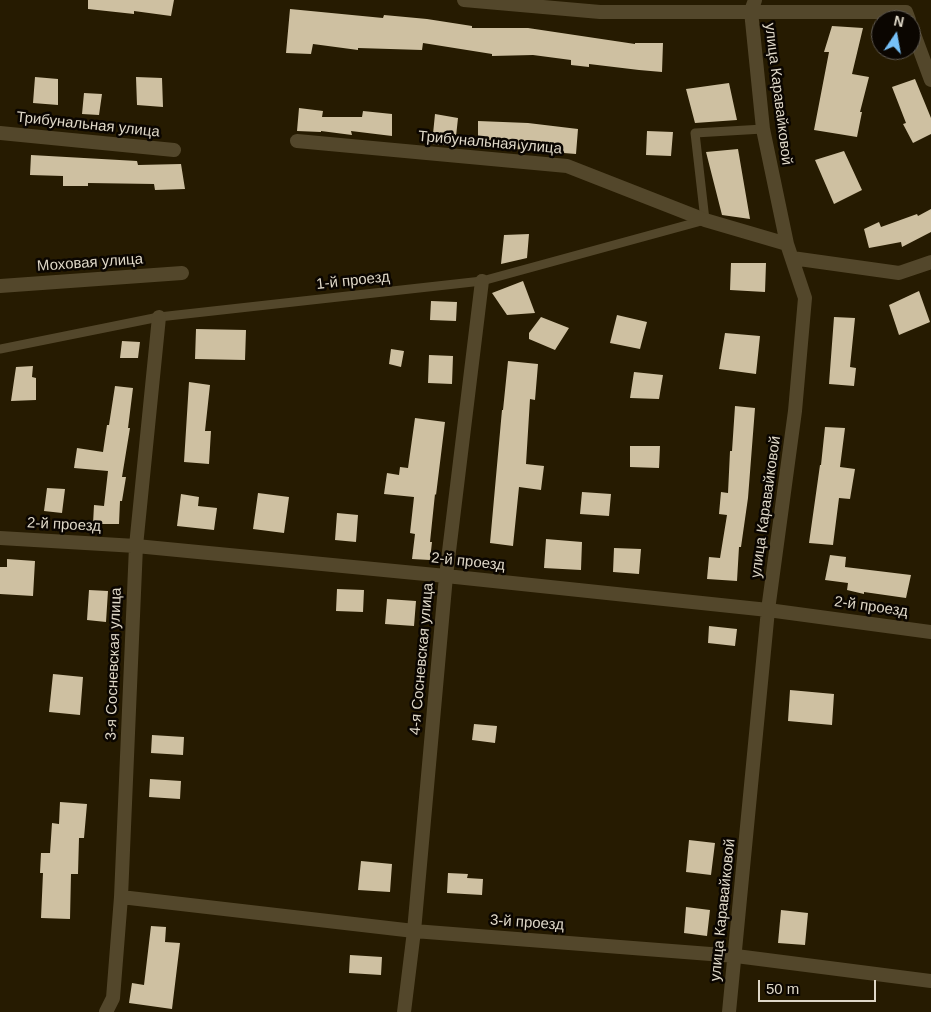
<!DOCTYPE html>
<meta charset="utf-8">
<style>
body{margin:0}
#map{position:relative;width:931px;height:1012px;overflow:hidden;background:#261b01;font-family:Arial,sans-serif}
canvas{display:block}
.north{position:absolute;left:871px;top:10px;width:50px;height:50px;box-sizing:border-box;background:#0b0601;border:1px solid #605a51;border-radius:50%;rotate:12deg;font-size:14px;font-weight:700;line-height:20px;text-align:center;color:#dfd8c8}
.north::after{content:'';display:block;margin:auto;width:18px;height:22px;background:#76c0f7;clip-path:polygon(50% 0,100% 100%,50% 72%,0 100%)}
.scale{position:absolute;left:758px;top:980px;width:118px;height:22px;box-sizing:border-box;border:2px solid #dfd8c8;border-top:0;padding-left:6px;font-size:15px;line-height:18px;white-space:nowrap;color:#dfd8c8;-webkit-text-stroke:4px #0b0601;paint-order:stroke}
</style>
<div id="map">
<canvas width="931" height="1012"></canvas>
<div class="north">N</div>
<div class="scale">50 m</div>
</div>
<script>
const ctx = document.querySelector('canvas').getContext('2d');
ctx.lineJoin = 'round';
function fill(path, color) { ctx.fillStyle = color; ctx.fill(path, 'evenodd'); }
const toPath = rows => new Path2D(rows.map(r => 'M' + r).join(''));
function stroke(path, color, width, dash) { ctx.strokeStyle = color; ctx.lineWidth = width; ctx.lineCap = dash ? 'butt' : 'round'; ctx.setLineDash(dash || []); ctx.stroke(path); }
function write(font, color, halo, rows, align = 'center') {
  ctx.font = font + ' Arial,sans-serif'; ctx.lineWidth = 5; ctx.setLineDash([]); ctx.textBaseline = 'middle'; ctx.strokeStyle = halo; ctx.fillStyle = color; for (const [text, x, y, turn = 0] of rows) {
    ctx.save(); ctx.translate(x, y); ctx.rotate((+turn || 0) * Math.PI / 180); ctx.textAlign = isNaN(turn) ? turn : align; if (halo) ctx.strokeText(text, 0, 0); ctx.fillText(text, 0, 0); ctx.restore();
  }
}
fill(toPath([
 [88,0,174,0,171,16,134,11,134,14,88,9],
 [290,9,383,18,384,15,427,19,472,26,472,28,528,28,635,44,635,43,663,43,662,72,639,70,589,64,589,67,571,65,571,60,533,55,492,56,492,54,423,43,422,50,358,48,358,50,313,44,311,54,286,53],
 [832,26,863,28,852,74,869,77,860,112,862,112,857,137,814,130,829,52,824,52],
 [35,77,58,79,58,105,33,103],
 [136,77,162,78,163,107,137,105],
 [915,79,931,118,931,134,913,143,903,124,906,123,892,87],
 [729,83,737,120,695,123,686,89],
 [84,93,102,94,99,115,82,114],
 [299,108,323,111,322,117,362,117,363,111,392,114,392,136,351,131,352,135,321,131,321,132,297,131],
 [435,114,458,118,455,146,432,144],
 [478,121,528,123,578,129,576,154,478,146],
 [647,131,673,132,671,156,646,155],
 [738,149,750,219,722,215,706,152],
 [844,151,862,190,834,204,815,160],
 [31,155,137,161,138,165,181,164,185,189,155,190,154,184,88,183,88,186,63,186,63,176,30,175],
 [931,209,931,232,902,247,901,242,869,248,864,229,879,222,881,227,917,214,918,216],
 [529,234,527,258,501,264,504,235],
 [731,263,766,263,765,292,730,290],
 [523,281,535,313,507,315,492,293],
 [919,291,930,322,899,335,889,305],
 [431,301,457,302,456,321,430,320],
 [617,315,647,322,640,349,610,343],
 [541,317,569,328,555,350,529,339,529,333],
 [834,317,855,318,850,367,856,368,854,386,829,384],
 [196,329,246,330,245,360,195,359],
 [725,333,760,336,756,374,719,369],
 [122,341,140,342,138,358,120,358],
 [391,349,404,351,401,367,389,364],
 [429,355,453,356,452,384,428,383],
 [508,361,538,364,535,400,530,399,526,464,544,466,541,490,519,487,513,546,490,543,502,410,503,410],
 [33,366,32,377,36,378,36,400,11,401,16,367],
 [634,372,663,375,659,399,630,398],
 [189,382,210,385,205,431,211,431,209,464,184,462],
 [115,386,133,388,128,428,130,428,122,477,126,477,122,501,120,501,119,524,93,524,94,505,104,506,108,471,74,468,77,448,103,452,107,425,109,425],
 [735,406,755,408,748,498,741,547,739,547,737,581,707,579,709,557,720,558,727,515,719,514,721,492,728,493,730,451,732,451],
 [415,418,445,422,436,495,435,494,430,542,432,542,430,560,412,559,415,534,410,533,414,497,384,494,387,473,399,475,400,467,408,468],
 [825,427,845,428,840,467,855,469,850,499,839,498,833,545,809,543,820,465,821,465],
 [630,446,660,446,659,468,630,467],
 [47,488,65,489,62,513,44,511],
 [582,492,611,494,609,516,580,514],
 [258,493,289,497,284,533,253,529],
 [181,494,199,497,198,506,217,508,214,530,177,526],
 [337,513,358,515,356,542,335,540],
 [546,539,582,542,581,570,544,568],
 [614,548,641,549,639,574,613,572],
 [830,555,846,557,845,567,911,575,906,598,864,592,864,594,847,590,848,583,825,580],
 [7,559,35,561,33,596,0,594,0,567,7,567],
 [337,589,364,590,363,612,336,611],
 [89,590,108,591,106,622,87,620],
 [387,599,416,601,414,626,385,624],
 [709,626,737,629,735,646,708,643],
 [53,674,83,677,80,715,49,712],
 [790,690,834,694,832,725,788,721],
 [474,724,497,726,495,743,472,740],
 [152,735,184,737,183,755,151,753],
 [150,779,181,781,180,799,149,797],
 [60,802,87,804,84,838,79,838,78,874,71,874,70,919,41,918,43,873,40,873,41,853,50,853,52,823,59,824],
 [689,840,715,843,711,875,686,872],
 [361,861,392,864,390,892,358,890],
 [448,873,468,874,467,878,483,879,482,895,447,893],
 [686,907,710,910,707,936,684,933],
 [781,910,808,913,805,945,778,943],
 [151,926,166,927,165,942,180,943,172,1009,129,1003,132,983,144,985],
 [350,955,382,957,381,975,349,973]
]), '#cec0a1');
stroke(toPath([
 [0,349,159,317,482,281,705,220,695,133,763,129]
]), '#53472b', 9);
stroke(toPath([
 [464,0,600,12,906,12,909,20],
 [911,26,931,80],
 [0,133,174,150],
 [297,141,567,166,705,220,787,244],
 [792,258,899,273,931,262],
 [0,286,182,273],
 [0,538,136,546,446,576,768,610,931,632],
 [121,897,414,931,736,956,931,981],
 [106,1012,113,998,121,897,136,546,159,317],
 [404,1012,414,931,446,576,482,281],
 [729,1012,768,610,795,411,805,298,787,244,763,129,751,11,755,0]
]), '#53472b', 14);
write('15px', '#dfd8c8', '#0b0601', [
 ["улица Каравайковой",778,94,83],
 ["Трибунальная улица",88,125,6],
 ["Трибунальная улица",490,143,5],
 ["Моховая улица",90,263,-4],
 ["1-й проезд",353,281,-6],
 ["улица Каравайковой",766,507,-82],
 ["2-й проезд",64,525,3],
 ["2-й проезд",468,562,6],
 ["2-й проезд",871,607,8],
 ["4-я Сосневская улица",422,659,-85],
 ["3-я Сосневская улица",114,664,-88],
 ["улица Каравайковой",723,910,-84],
 ["3-й проезд",527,923,4]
]);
</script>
